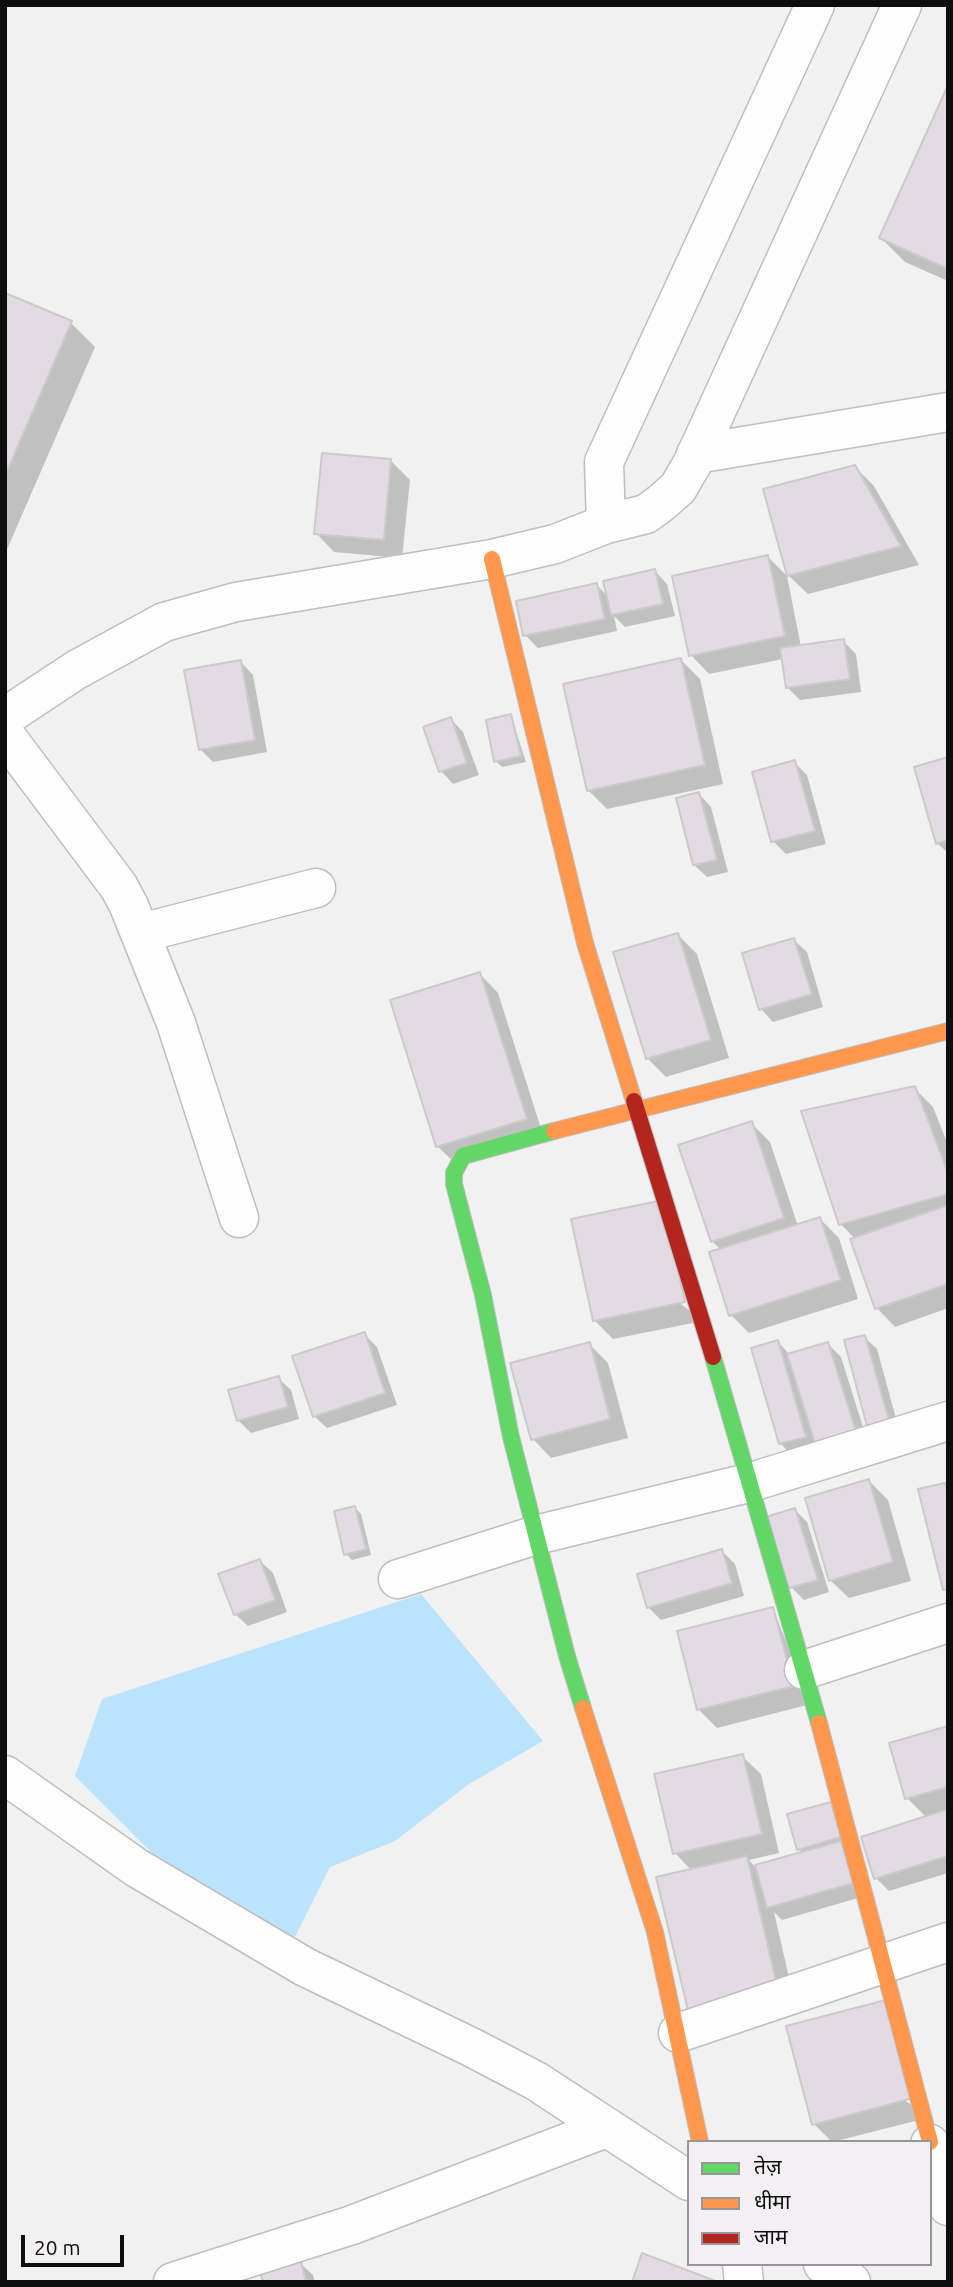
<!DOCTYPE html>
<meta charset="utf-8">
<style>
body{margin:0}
#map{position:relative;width:953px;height:2287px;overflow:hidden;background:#f2f1f2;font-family:Ubuntu,"Noto Sans Devanagari",sans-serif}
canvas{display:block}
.frame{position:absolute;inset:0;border:7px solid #0f0e0e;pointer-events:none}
.legend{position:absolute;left:687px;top:2140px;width:245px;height:126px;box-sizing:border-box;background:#f3f0f3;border:2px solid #989697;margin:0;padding:9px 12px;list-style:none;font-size:21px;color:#0f0e0e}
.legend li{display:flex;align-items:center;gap:14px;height:35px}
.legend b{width:35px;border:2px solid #989697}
.scale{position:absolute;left:21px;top:2235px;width:103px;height:32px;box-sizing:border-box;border:4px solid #0f0e0e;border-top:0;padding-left:9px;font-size:21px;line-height:24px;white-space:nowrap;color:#0f0e0e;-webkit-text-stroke:5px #f3f0f3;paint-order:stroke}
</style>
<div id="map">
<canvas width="953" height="2287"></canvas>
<div class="frame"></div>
<ul class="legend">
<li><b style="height:9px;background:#63d668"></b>तेज़</li>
<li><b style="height:9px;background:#ff974d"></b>धीमा</li>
<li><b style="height:9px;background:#b3261e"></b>जाम</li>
</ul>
<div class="scale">20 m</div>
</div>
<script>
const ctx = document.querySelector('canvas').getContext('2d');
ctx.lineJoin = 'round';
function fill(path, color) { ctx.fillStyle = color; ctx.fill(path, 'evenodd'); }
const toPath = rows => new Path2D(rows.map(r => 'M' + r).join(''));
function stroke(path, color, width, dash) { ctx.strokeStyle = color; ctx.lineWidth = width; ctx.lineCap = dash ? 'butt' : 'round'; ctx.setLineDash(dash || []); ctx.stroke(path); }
fill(toPath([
 [421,1594,543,1741,469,1784,395,1841,330,1867,295,1937,249,1922,174,1875,75,1776,102,1699]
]), '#bbe3fb');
fill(toPath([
 [948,89,948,281,905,262,881,238],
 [5,295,71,323,95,347,5,554],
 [391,461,410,480,402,558,334,552,316,533],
 [855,467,874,486,919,565,808,594,789,576,766,490],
 [768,557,787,576,801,647,843,641,856,654,861,692,800,700,787,687,783,659,709,674,691,655],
 [655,571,667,584,675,616,625,627,614,616,617,631,538,648,525,635,597,585,608,597],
 [681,660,700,679,723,784,607,809,588,790],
 [241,662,253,675,267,752,213,762,200,749],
 [511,716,526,762,502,767,496,761],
 [451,719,463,732,479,775,453,784,441,771],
 [948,759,948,853,937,843],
 [794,762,807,775,826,844,786,854,773,841],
 [699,794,711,807,728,872,707,877,694,865],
 [678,935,697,954,729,1058,666,1077,647,1058],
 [794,940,807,952,823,1007,773,1022,761,1009],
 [480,974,498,993,544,1138,456,1164,437,1146],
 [914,1088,933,1107,948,1145,948,1308,895,1327,877,1308,855,1239,841,1224],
 [751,1123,770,1142,798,1226,820,1219,839,1238,858,1299,749,1333,731,1315,721,1250,712,1241],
 [573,1220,703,1321,613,1339,594,1320],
 [364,1334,377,1347,397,1405,327,1428,314,1416],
 [864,1337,877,1349,900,1433,881,1438],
 [778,1342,790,1355,828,1344,841,1357,868,1443,793,1456,780,1443],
 [589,1344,608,1363,628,1438,551,1458,533,1439],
 [278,1378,291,1390,299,1419,251,1433,238,1420],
 [869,1481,888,1500,911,1581,849,1598,830,1580],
 [355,1508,361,1514,371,1555,352,1560,346,1554],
 [795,1510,807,1522,829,1592,804,1600,791,1587],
 [722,1551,735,1564,744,1596,661,1620,648,1607],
 [260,1561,273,1573,287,1612,248,1626,235,1614],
 [773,1609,811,1704,717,1728,698,1709],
 [948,1728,948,1873,889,1891,876,1878,926,1817,907,1798],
 [742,1756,761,1774,779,1853,749,1860,755,1867,803,1853,799,1849,831,1804,865,1896,782,1920,774,1912,796,2008,692,1871,675,1853],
 [788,2027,931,2117,832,2142,814,2124],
 [300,2263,313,2275,315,2282,265,2282]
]), '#0003');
const building = toPath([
 [948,85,948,269,879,238,948,85],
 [5,293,72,321,5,476,5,293],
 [322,453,391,459,384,540,314,534,322,453],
 [855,465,901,546,787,576,763,489,855,465],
 [768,555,785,636,689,656,672,576,768,555],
 [655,569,663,604,611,615,603,581,655,569],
 [597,583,605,619,523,636,516,601,597,583],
 [844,639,850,679,786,688,780,648,844,639],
 [681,658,705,765,587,791,563,684,681,658],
 [241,660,255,740,199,750,184,670,241,660],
 [511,714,521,756,494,762,486,720,511,714],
 [451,717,467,763,439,772,423,727,451,717],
 [948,757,948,840,936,844,914,767,948,757],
 [795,760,815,831,771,842,752,772,795,760],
 [699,792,717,860,693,865,676,798,699,792],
 [678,933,711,1040,646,1059,613,952,678,933],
 [794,938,812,994,759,1010,742,953,794,938],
 [480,972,527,1119,436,1147,390,1000,480,972],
 [915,1086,948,1173,948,1194,839,1225,801,1111,915,1086],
 [752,1121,784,1218,711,1242,678,1145,752,1121],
 [663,1200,685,1302,593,1321,571,1219,663,1200],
 [948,1205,948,1284,875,1309,850,1239,948,1205],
 [820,1217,841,1280,729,1316,709,1252,820,1217],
 [365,1332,385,1393,313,1417,292,1356,365,1332],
 [865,1335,889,1420,867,1426,844,1340,865,1335],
 [778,1340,806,1437,779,1444,751,1348,778,1340],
 [590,1342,610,1419,531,1440,510,1363,590,1342],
 [828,1342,856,1431,815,1443,787,1354,828,1342],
 [279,1376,288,1407,237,1421,228,1390,279,1376],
 [869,1479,893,1562,829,1581,805,1498,869,1479],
 [945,1483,948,1494,948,1589,943,1590,918,1489,945,1483],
 [355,1506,366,1549,344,1555,334,1511,355,1506],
 [795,1508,818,1580,789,1588,766,1517,795,1508],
 [722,1549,732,1583,647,1608,637,1574,722,1549],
 [260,1559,275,1600,234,1615,218,1574,260,1559],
 [773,1607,794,1686,697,1710,677,1631,773,1607],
 [948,1726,948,1787,905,1799,889,1743,948,1726],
 [743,1754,762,1834,673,1854,654,1774,743,1754],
 [831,1802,841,1837,797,1850,787,1814,831,1802],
 [948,1809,948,1856,874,1879,861,1837,948,1809],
 [841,1841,853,1883,767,1908,755,1865,841,1841],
 [747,1856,778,1990,688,2010,656,1877,747,1856],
 [886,2000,913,2098,812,2125,786,2026,886,2000],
 [642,2253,718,2282,632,2282,642,2253],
 [301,2261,306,2282,263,2282,260,2271,301,2261]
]);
fill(building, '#e3dae3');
stroke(building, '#cbcacb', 2);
const street = toPath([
 [696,454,948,412],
 [606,524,604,462,815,5],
 [5,717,76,670,164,622,236,602,492,559,555,544,606,524,646,514,661,503,678,488,692,464,902,5],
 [5,735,119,887,129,906,176,1023,239,1218],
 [141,933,316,888],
 [398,1579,536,1535,748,1483,948,1421],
 [804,1670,948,1623],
 [5,1775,137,1868,305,1967,471,2047,536,2081,689,2181],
 [678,2033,948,1942],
 [930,2144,948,2206],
 [742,2264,744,2282],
 [823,2264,851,2282],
 [173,2282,352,2225,606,2128]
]);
const fast = toPath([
 [554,1131,463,1156,454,1173,454,1184,483,1295,511,1437,567,1656,583,1708],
 [713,1357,819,1723]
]);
const slow = toPath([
 [492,559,585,943,634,1101],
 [554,1131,948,1031],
 [583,1708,655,1932,700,2142],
 [819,1723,930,2142]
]);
const jam = toPath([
 [634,1101,713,1357]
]);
stroke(street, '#bfbebf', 41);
stroke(fast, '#bfbebf', 18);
stroke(slow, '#bfbebf', 18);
stroke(jam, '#bfbebf', 18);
stroke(street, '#fdfdfd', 38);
stroke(fast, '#63d668', 16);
stroke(slow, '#ff974d', 16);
stroke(jam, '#b3261e', 16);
</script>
